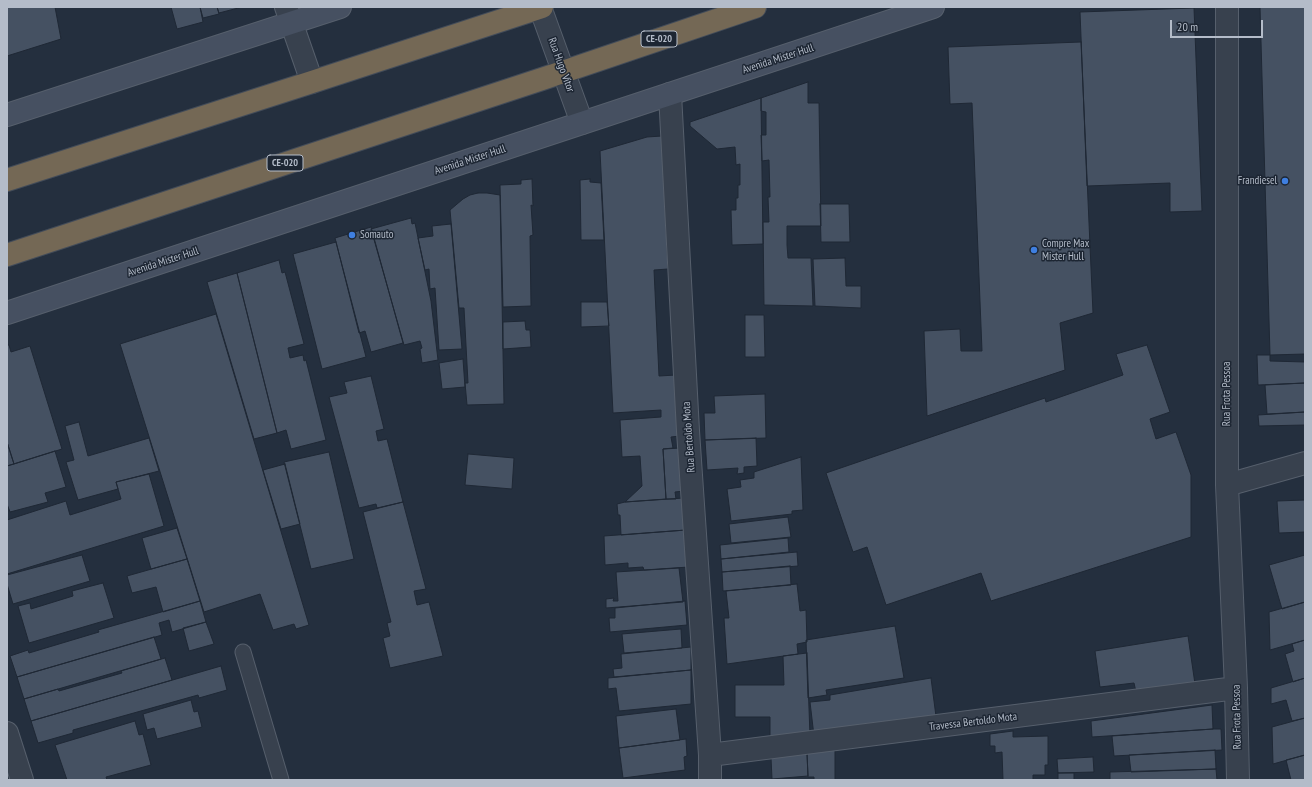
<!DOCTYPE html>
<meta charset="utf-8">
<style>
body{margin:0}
#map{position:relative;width:1312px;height:787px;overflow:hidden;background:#242f3e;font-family:"PT Sans Narrow",sans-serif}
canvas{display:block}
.frame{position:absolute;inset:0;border:8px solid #b4bcc9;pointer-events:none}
.scale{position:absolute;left:1170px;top:20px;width:93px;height:18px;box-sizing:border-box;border:2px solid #b4bcc9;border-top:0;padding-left:5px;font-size:12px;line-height:14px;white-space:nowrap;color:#b4bcc9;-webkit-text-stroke:3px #1d2633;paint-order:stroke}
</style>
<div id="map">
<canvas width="1312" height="787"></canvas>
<div class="frame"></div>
<div class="scale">20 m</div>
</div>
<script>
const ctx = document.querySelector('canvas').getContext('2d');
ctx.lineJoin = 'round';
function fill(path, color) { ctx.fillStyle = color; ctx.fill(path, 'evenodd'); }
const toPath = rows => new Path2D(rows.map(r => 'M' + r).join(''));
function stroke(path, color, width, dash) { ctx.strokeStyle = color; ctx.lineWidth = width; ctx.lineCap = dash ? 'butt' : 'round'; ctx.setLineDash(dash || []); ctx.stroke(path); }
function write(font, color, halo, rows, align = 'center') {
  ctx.font = font + ' "PT Sans Narrow",sans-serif'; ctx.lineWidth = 3; ctx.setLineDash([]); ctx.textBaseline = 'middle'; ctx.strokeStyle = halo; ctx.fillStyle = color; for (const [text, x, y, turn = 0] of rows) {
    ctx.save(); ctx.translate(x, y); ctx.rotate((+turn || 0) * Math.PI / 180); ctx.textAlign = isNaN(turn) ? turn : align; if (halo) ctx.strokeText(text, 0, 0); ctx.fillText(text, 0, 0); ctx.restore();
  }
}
const building = toPath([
 [7,7,55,7,61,39,7,56,7,7],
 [171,7,200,7,203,22,177,29,171,7],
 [200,7,217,7,219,14,203,18,200,7],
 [217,7,242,7,219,13,217,7],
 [1260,7,1305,7,1305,354,1270,355,1260,7],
 [1194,8,1202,211,1170,212,1170,183,1087,186,1080,12,1194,8],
 [1081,42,1093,313,1060,323,1065,370,927,416,924,331,960,329,961,351,982,351,972,103,950,104,948,47,1081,42],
 [808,82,808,103,819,103,821,226,787,226,787,245,788,258,811,258,813,306,764,305,763,222,769,222,768,197,770,197,769,160,762,161,761,135,766,135,766,112,761,111,761,98,808,82],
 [761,98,763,244,732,245,731,210,736,210,736,198,738,198,738,185,740,185,740,164,736,165,735,147,717,149,690,126,690,122,761,98],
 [662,136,668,269,654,270,659,376,676,375,680,436,671,437,673,448,663,449,666,499,625,502,642,486,640,456,622,457,620,420,661,417,661,410,613,413,600,151,647,137,662,136],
 [532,179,533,206,531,205,533,235,530,236,531,306,503,307,500,185,521,184,521,180,532,179],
 [590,179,590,182,601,183,604,240,581,240,580,180,590,179],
 [478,193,487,193,500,195,504,404,467,405,465,383,468,383,464,308,459,308,450,210,463,199,470,195,478,193],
 [820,204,849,204,850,242,821,242,820,204],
 [411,218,412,224,415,223,431,301,438,360,422,363,420,349,422,348,420,341,404,345,371,229,411,218],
 [451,224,462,349,439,350,435,288,430,289,429,269,425,270,418,238,433,236,432,226,451,224],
 [371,227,403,343,371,352,365,331,359,333,335,238,371,227],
 [336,242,366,357,322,369,293,254,336,242],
 [845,258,846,286,861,286,861,308,815,306,813,259,845,258],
 [279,260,282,273,285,272,304,344,288,348,290,358,303,355,304,361,306,360,326,440,291,449,286,430,277,433,237,273,279,260],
 [237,273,277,433,254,439,207,282,237,273],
 [581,302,607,302,609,326,581,327,581,302],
 [216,314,309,625,296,629,294,624,273,630,260,594,204,612,120,344,216,314],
 [745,315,764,315,765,357,745,357,745,315],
 [525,321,526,330,530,330,531,347,503,349,503,322,525,321],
 [7,345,9,345,11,352,30,346,62,449,14,464,7,442,7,345],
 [1147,345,1170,412,1150,419,1156,439,1176,432,1191,475,1191,537,991,601,981,573,886,605,867,547,853,552,826,473,1045,398,1046,402,1123,375,1116,354,1147,345],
 [1257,355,1270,355,1270,361,1305,362,1305,383,1258,385,1257,355],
 [463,359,465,387,442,389,439,363,463,359],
 [371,376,384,429,376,431,378,441,387,439,403,502,377,508,376,504,359,508,329,397,347,393,344,382,371,376],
 [1305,383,1305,412,1267,414,1265,385,1305,383],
 [765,394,766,438,705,440,704,413,715,413,714,396,765,394],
 [1305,412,1305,425,1259,426,1258,415,1305,412],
 [79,422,88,456,149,438,159,471,116,482,118,489,78,500,66,462,74,460,65,426,79,422],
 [756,438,757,466,744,467,744,473,737,474,738,468,707,470,705,440,756,438],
 [7,442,14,464,7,466,7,442],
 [681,448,684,491,675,492,676,499,666,499,663,449,681,448],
 [55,451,66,487,45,493,48,502,10,512,7,504,7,466,55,451],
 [329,452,354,559,311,569,284,462,329,452],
 [468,454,514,458,512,489,465,485,468,454],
 [801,457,803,510,792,511,792,514,731,521,727,489,741,487,740,480,754,478,754,472,801,457],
 [285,464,300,524,281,529,263,470,285,464],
 [149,474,164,526,7,574,7,520,66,501,70,515,121,499,116,482,149,474],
 [684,498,686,530,621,535,620,515,618,515,617,504,625,502,684,498],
 [1305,500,1305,532,1279,533,1277,501,1305,500],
 [403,502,426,589,414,591,417,605,429,602,443,656,390,668,383,638,390,636,387,623,391,622,363,512,403,502],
 [788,517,791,537,731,543,729,524,788,517],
 [177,528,187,559,151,569,142,538,177,528],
 [686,530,689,567,644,570,643,567,628,568,628,563,605,565,604,536,686,530],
 [788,538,789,552,721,559,720,545,788,538],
 [797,552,798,566,722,572,721,559,797,552],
 [82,555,90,581,13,604,7,584,7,575,82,555],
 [1305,555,1305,602,1282,609,1269,565,1305,555],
 [187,559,200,601,163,612,156,587,132,593,127,576,187,559],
 [790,566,791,585,723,591,722,572,790,566],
 [679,568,683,602,606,608,606,599,614,598,613,601,618,601,616,572,679,568],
 [103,583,114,618,29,643,18,606,30,603,31,609,73,596,72,591,103,583],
 [797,584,800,611,806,610,807,642,797,644,798,654,727,664,724,618,729,618,726,591,797,584],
 [200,601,206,622,172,632,169,620,159,623,162,635,17,677,10,656,28,650,29,653,99,632,98,630,200,601],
 [685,601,687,625,610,632,609,618,615,618,615,608,685,601],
 [1305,602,1305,640,1270,650,1269,612,1305,602],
 [206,622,214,644,189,651,183,628,206,622],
 [895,626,904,678,826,690,827,695,808,698,806,640,895,626],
 [681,629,682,648,624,653,622,634,681,629],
 [1188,636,1195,684,1136,692,1134,683,1100,687,1095,651,1188,636],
 [154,637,161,659,24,699,17,677,154,637],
 [1305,640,1305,678,1293,682,1285,654,1294,651,1292,644,1305,640],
 [691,647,691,670,614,677,613,669,622,668,621,654,691,647],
 [807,653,810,736,770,739,770,717,735,717,735,685,784,685,783,656,807,653],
 [165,658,172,680,31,721,24,699,58,689,59,691,122,673,121,671,165,658],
 [221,666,227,690,199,698,198,695,73,730,73,733,38,743,31,721,221,666],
 [691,670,691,704,619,711,616,688,608,689,608,678,691,670],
 [931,678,937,724,814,736,810,702,830,700,830,695,931,678],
 [1305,678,1305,718,1292,721,1286,700,1271,704,1271,688,1305,678],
 [191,700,194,712,198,711,202,727,157,739,154,728,147,730,143,714,191,700],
 [1212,705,1213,729,1092,737,1091,721,1212,705],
 [676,709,680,740,619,748,616,716,676,709],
 [1305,718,1305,755,1273,764,1272,727,1305,718],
 [135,721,139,735,143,734,151,765,106,777,107,780,67,780,55,745,135,721],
 [1213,729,1221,729,1222,750,1114,756,1112,736,1213,729],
 [1013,731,1013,737,1048,736,1048,765,1045,765,1045,775,1033,775,1033,780,1003,780,1002,752,995,753,995,746,990,746,990,734,1013,731],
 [686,739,687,756,684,757,685,770,623,778,619,748,686,739],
 [835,750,835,780,814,780,814,777,808,777,807,753,835,750],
 [1215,750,1216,769,1131,772,1129,755,1215,750],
 [807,753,808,776,772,779,771,758,807,753],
 [1305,755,1305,780,1291,780,1286,760,1305,755],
 [1093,757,1094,772,1058,773,1057,759,1093,757],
 [1216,769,1217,780,1110,780,1110,772,1216,769],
 [1058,773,1074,773,1074,780,1058,780,1058,773]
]);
fill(building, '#455162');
stroke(building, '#1f2835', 1);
const lane = toPath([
 [243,652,281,780]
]);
const street = toPath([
 [286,7,312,82],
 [540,7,582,123],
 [1227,7,1227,485,1236,688,1238,780],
 [670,94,688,431,710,755,710,780],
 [1227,485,1305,463],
 [7,733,22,780],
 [710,755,1236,688]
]);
const secondary = toPath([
 [7,115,340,7],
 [7,313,933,7]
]);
const highway = toPath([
 [7,180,312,82,542,7],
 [7,255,542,79,755,7]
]);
stroke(lane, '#565f6c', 17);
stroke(street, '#565f6c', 24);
stroke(secondary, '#565f6c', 24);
stroke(highway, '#434c59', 24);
stroke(lane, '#38414e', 15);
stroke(street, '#38414e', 22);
stroke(secondary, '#465061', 22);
stroke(highway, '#746855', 22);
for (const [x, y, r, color] of [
 [1285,181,4,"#3f7fe0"],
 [352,235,4,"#3f7fe0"],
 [1034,250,4,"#3f7fe0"]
]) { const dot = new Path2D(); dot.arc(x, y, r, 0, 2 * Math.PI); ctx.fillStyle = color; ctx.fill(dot); stroke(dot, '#1d2633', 1.5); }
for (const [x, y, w] of [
 [659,39,36],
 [285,163,36]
]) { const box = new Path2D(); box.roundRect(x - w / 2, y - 8, w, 16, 3); ctx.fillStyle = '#1d2633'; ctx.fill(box); stroke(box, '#b4bcc9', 1); }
write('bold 10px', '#b4bcc9', null, [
 ["CE-020",659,39],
 ["CE-020",285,163]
]);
write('11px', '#b4bcc9', '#1d2633', [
 ["Avenida Mister Hull",778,59,-18],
 ["Rua Hugo Vítor",561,65,70],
 ["Avenida Mister Hull",470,160,-18],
 ["Avenida Mister Hull",163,262,-18],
 ["Rua Frota Pessoa",1227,394,-90],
 ["Rua Bertoldo Mota",689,437,-94],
 ["Rua Frota Pessoa",1237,717,-91],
 ["Travessa Bertoldo Mota",973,722,-7]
]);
write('11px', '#b4bcc9', '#1d2633', [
 ["Frandiesel",1277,181,"right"],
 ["Somauto",360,235],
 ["Compre Max",1042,244],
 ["Mister Hull",1042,257]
], 'left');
</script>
